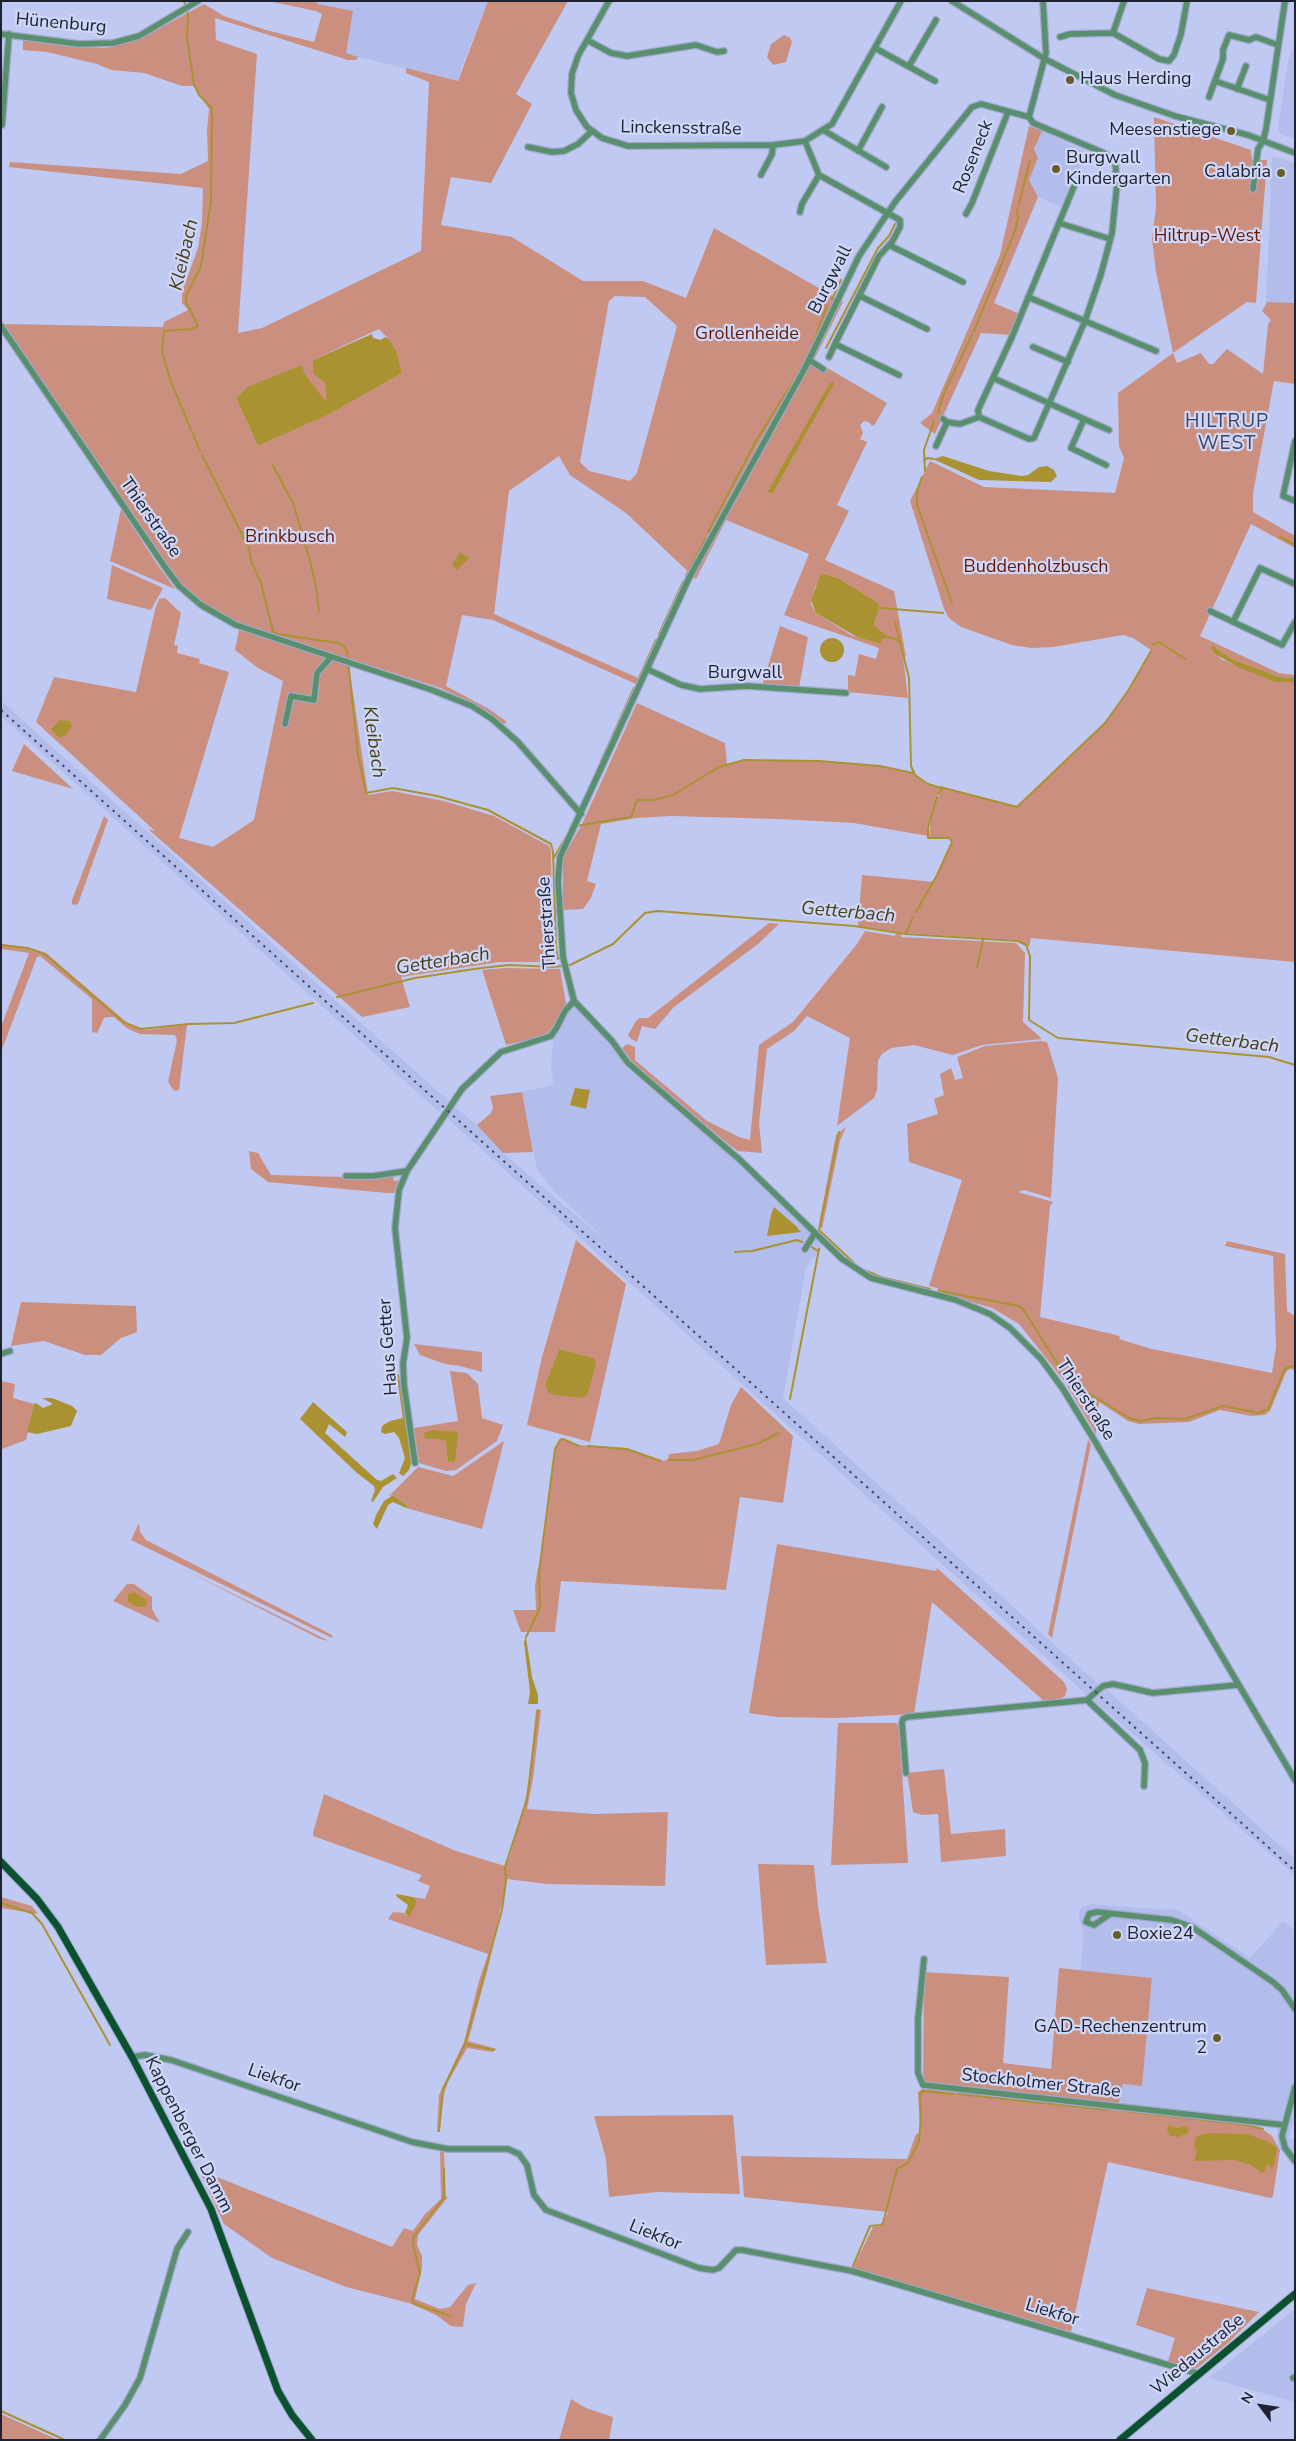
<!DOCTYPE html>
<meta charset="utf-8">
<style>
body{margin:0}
#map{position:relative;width:1296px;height:2441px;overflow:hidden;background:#c0c9f2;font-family:"Nunito Sans",sans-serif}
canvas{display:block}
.frame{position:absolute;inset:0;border:2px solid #1e2130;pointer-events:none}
.north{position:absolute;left:1236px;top:2381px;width:50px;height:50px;-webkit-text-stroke:4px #cfd7f8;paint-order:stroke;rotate:301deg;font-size:14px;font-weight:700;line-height:20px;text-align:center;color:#1e2130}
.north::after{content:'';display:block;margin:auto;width:18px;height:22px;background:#1e2130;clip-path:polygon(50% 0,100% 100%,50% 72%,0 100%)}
</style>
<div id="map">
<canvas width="1296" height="2441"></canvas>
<div class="frame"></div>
<div class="north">N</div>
</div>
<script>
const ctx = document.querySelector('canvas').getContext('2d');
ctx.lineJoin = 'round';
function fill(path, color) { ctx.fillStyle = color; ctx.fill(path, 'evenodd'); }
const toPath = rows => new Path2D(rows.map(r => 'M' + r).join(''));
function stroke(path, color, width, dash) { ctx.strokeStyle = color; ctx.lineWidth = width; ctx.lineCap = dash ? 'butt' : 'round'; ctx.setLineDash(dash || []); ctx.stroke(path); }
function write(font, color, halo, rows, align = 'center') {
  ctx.font = font + ' "Nunito Sans",sans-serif'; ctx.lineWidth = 4.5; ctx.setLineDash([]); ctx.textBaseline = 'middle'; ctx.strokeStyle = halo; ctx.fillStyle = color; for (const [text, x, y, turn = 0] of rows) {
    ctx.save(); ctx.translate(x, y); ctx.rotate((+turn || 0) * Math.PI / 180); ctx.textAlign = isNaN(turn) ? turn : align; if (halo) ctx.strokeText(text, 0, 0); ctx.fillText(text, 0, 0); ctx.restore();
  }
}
fill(toPath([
 [316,1,488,1,460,71,458,81,346,54],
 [1295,42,1295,139,1281,134,1278,129,1288,61],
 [1042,131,1086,152,1063,208,1036,196,1029,180,1038,158,1034,149],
 [1272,156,1295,163,1295,308,1266,305],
 [1,701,370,1031,449,1101,439,1112,1,716],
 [573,1005,612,1043,625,1067,719,1145,823,1245,817,1255,811,1259,806,1268,783,1398,1099,1685,1087,1695,447,1118,455,1107,477,1125,503,1153,611,1245,554,1191,537,1170,522,1092,554,1085,551,1068,553,1041,568,1010],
 [1106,1689,1295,1859,1295,1876,1094,1700],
 [1092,1904,1167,1910,1175,1908,1250,1958,1283,1921,1295,1931,1295,2117,1289,2138,1295,2140,1295,2169,1278,2146,1277,2134,1279,2121,1119,2104,1123,2084,1142,2085,1152,1978,1080,1971,1084,1933,1079,1920,1079,1911,1082,1907],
 [1295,2309,1295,2402,1209,2378]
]), '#b3bdec');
fill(toPath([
 [316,1,317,4,353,11,346,53,358,57,356,60,348,60,215,18,216,40,257,54,238,333,262,328,421,251,429,82,406,73,406,68,458,81,488,1,568,1,516,94,532,104,491,183,451,177,441,225,512,237,583,281,643,281,686,298,714,228,843,302,814,360,887,403,875,424,872,426,869,422,864,421,860,425,863,433,860,439,867,442,837,505,849,511,825,560,894,591,906,657,903,656,908,698,848,692,848,675,855,676,859,654,876,659,879,648,784,615,809,554,726,520,696,579,626,513,570,475,559,456,509,491,494,614,638,678,636,684,493,620,462,615,446,686,489,709,507,722,504,724,484,709,438,687,236,623,213,612,180,585,65,418,4,324,163,327,164,322,188,310,182,303,182,292,198,248,202,223,203,188,9,167,10,162,181,174,208,161,207,130,209,109,193,86,182,86,144,73,111,70,97,64,47,52,23,50,23,39,102,48,112,47,140,39,204,4,224,16,266,30,314,42,322,14,316,11,273,2],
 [615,296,645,297,677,326,637,473,630,481,589,471,580,462,609,301],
 [379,329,389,339,402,373,332,413,258,446,236,398,247,387,302,366,305,374,326,403,325,383,313,374,313,360],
 [834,383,773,493,770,494,769,493],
 [824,574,838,578,877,602,880,606,874,625,882,632,880,644,851,635,816,613,811,604,815,587],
 [784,35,790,38,792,42,786,62,773,65,767,57,771,44],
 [1154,117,1251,150,1252,160,1267,160,1256,303,1247,302,1173,353,1177,363,1201,353,1209,364,1213,364,1227,349,1263,374,1268,324,1271,320,1262,311,1267,302,1295,303,1295,384,1274,381,1253,493,1253,512,1295,536,1295,548,1251,524,1200,636,1279,673,1295,675,1295,678,1280,677,1232,659,1216,648,1211,648,1221,659,1275,682,1295,682,1295,962,1031,938,1029,947,1016,940,907,933,909,926,905,933,858,926,862,875,934,882,952,841,949,837,929,838,931,817,927,828,928,836,854,823,778,819,672,816,636,818,601,824,587,881,596,884,591,898,583,909,563,910,563,858,583,822,637,703,725,743,727,764,744,760,761,760,818,761,880,766,912,773,928,785,940,788,942,790,938,793,935,801,942,791,942,787,1017,806,1105,723,1128,691,1151,650,1133,638,1123,635,1053,647,1031,648,1012,645,961,627,949,618,944,609,910,501,930,461,984,487,1115,493,1124,458,1119,446,1118,393,1173,353,1156,272,1152,239,1156,207],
 [1029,126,1042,131,1034,149,1038,158,1029,180,1038,197,994,303,1020,314,1011,335,981,333,935,434,920,423,932,413,1000,255],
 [121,509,157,564,175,589,110,561],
 [112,565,163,588,151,610,107,599],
 [165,598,181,613,174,645,178,646,177,653,200,659,199,663,229,672,179,838,213,847,254,820,283,681,258,668,235,650,239,630,296,648,349,666,368,795,392,791,444,801,494,816,549,846,551,851,552,962,499,962,401,977,410,1007,362,1017,148,829,155,831,36,722,54,677,136,692,155,610,159,599],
 [780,626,808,637,799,688,762,686],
 [24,744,73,789,12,771],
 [104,816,108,820,78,904,74,905,72,904,72,900],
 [769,923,779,924,758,944,674,1007,655,1029,642,1026,637,1042,631,1039,628,1035,636,1021,639,1018,648,1018],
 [865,931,895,936,896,933,901,934,901,937,1016,943,1025,953,1023,1022,1042,1039,982,1045,953,1055,914,1045,891,1048,882,1054,878,1061,877,1090,874,1098,837,1126,850,1038,807,1016,794,1031,767,1049,759,1123,762,1153,738,1151,727,1143,633,1063,622,1048,627,1044,635,1047,635,1060,707,1121,739,1137,750,1140,759,1045,793,1022,857,944],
 [1,944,25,947,46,953,130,1025,146,1030,187,1025,179,1090,174,1091,168,1082,177,1040,175,1035,140,1034,128,1029,114,1017,109,1017,104,1018,97,1033,92,1032,92,999,40,956,37,957,1,1052,1,1027,29,953,1,949],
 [505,968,560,969,566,1003,553,1029,546,1036,506,1045,482,970],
 [1041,1041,1047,1042,1058,1078,1051,1198,1024,1190,1018,1192,1053,1202,1050,1206,1040,1317,1120,1336,1119,1339,1152,1349,1272,1373,1276,1348,1273,1256,1225,1246,1227,1241,1285,1254,1287,1311,1295,1316,1295,1370,1290,1369,1286,1372,1270,1411,1265,1415,1251,1416,1220,1410,1189,1422,1139,1424,1128,1421,1099,1402,1096,1434,1065,1382,1019,1324,992,1308,937,1292,938,1288,929,1286,962,1180,909,1162,907,1124,938,1114,934,1099,944,1095,940,1074,951,1068,955,1080,963,1078,957,1057,985,1046],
 [522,1092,533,1152,503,1153,477,1125,491,1113,493,1107,490,1096],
 [846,1127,840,1141,822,1229,819,1224,836,1135],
 [249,1151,258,1153,271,1175,379,1178,393,1176,394,1181,400,1180,394,1193,387,1193,268,1182,251,1169],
 [576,1240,626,1284,590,1442,527,1425,542,1357],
 [559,1349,594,1358,583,1398,560,1394,545,1385],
 [21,1302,136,1306,137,1332,121,1338,101,1355,85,1355,44,1341,11,1346],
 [414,1344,482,1352,482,1372,460,1366,445,1364,420,1355],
 [450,1371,467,1373,478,1384,482,1418,503,1425,497,1441,456,1470,446,1471,419,1463,414,1428,458,1421],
 [1,1381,15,1384,13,1398,34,1404,26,1440,2,1449],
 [741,1387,793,1436,783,1503,740,1497,726,1590,561,1581,555,1632,521,1632,513,1610,536,1610,535,1586,538,1567,540,1567,556,1446,561,1438,578,1445,624,1448,664,1461,668,1459,669,1454,697,1451,719,1444,731,1405],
 [1088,1440,1091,1444,1052,1638,1048,1634],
 [504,1441,482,1529,406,1508,408,1506,393,1495,389,1496,418,1467,453,1476],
 [139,1523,140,1532,146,1540,332,1635,332,1638,131,1540],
 [777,1544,936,1571,937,1568,1064,1682,1067,1689,1065,1696,1058,1700,1044,1701,932,1602,914,1714,837,1718,777,1717,749,1713],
 [183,1569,252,1603,329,1641,320,1639],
 [127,1584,134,1584,152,1597,152,1609,160,1623,113,1601],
 [536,1710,541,1710,533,1779,527,1809,594,1814,668,1812,665,1886,547,1884,507,1879,488,1968,468,2041,497,2049,492,2052,467,2048,448,2082,444,2094,439,2132,437,2132,439,2095,464,2042,478,1984,488,1954,388,1919,393,1912,405,1913,406,1916,416,1900,413,1897,425,1899,430,1886,418,1881,422,1875,313,1836,313,1833,324,1794,456,1851,505,1866,510,1856,528,1790],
 [838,1723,896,1723,899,1726,908,1863,831,1865],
 [944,1769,951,1834,1005,1829,1006,1856,941,1862,938,1814,922,1815,913,1812,907,1773],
 [758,1864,814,1865,818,1906,827,1963,766,1965],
 [1,1897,32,1906,38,1914,1,1908],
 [1059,1968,1152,1978,1142,2086,1123,2084,1119,2104,923,2084,924,1972,1009,1977,1003,2063,1051,2069],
 [922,2089,1205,2118,1251,2125,1265,2131,1272,2136,1280,2150,1273,2196,1271,2198,1108,2162,1071,2332,853,2268,873,2227,882,2226,888,2212,744,2197,741,2156,907,2159,916,2134,920,2133,918,2092],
 [733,2115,740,2194,657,2192,609,2197,606,2159,594,2116],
 [440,2151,444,2152,446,2197,448,2197,418,2235,417,2245,422,2256,422,2268,415,2299,440,2309,450,2307,468,2285,476,2283,466,2304,463,2327,451,2326,436,2315,409,2303,346,2287,272,2258,224,2224,202,2176,207,2173,392,2247,404,2228,413,2231,425,2214,441,2199],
 [1147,2288,1188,2297,1259,2312,1228,2343,1196,2369,1168,2361,1175,2338,1136,2325],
 [571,2399,586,2408,613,2417,609,2440,559,2440],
 [1,2414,58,2440,1,2440]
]), '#cb8f7f');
fill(toPath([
 [372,334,373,338,381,340,385,337,389,339,396,351,402,373,332,413,258,446,236,398,247,387,302,365,305,374,326,402,325,383,313,374,313,360],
 [833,382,834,384,773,493,770,494,768,491,830,383],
 [943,456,989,471,1022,476,1028,475,1039,467,1047,466,1054,470,1057,476,1051,482,979,480,933,459],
 [460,552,469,558,457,570,452,565],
 [824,574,838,578,877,602,880,606,874,625,888,637,882,639,880,644,857,637,816,613,811,600,820,576],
 '820 650a12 12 0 1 1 24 0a12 12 0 1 1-24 0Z',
 [1213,646,1232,659,1280,677,1295,678,1295,682,1275,682,1238,667,1215,654,1211,648],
 [60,720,70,721,72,726,66,735,59,738,51,729],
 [575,1088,590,1090,586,1109,570,1105],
 [774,1207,796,1226,801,1232,767,1236,771,1215],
 [559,1349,594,1358,596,1364,588,1393,583,1398,555,1395,548,1392,545,1385],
 [393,1370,399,1375,412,1461,409,1470,403,1476,399,1473,405,1458,399,1438,394,1432,385,1434,381,1432,382,1426,390,1421,403,1418,397,1377,392,1375],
 [42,1398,52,1398,72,1406,77,1411,71,1426,37,1434,27,1432,34,1404,36,1403,43,1408,53,1404],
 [313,1402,347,1432,345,1437,329,1424,325,1433,377,1480,381,1481,393,1474,397,1478,383,1487,373,1502,371,1501,375,1490,374,1486,357,1473,300,1419],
 [433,1430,458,1432,455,1461,448,1462,446,1441,439,1439,425,1439,424,1433],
 [393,1495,408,1506,406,1508,393,1502,388,1505,377,1529,373,1524,376,1515,384,1501],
 [134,1592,147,1600,146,1606,137,1607,128,1602,128,1595],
 [526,1637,532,1677,538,1695,538,1704,528,1704,530,1692,524,1642],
 [396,1894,413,1897,416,1900,416,1904,409,1917,405,1913,408,1905,397,1897],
 [1168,2125,1176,2128,1186,2126,1189,2130,1188,2133,1178,2137,1171,2136,1167,2130],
 [1207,2133,1247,2134,1269,2142,1277,2148,1274,2166,1271,2168,1267,2164,1265,2167,1266,2171,1262,2173,1251,2165,1234,2160,1194,2161,1197,2150,1194,2147,1195,2140,1196,2137]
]), '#aa9232');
stroke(toPath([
 [184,1,188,15,187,38,194,84,199,95,212,108,211,201,201,266,186,296,186,302,198,326,192,329,164,331,162,352,171,382,200,451],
 [1019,204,1030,160],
 [832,299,841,280],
 [974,331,1015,231,1018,218,1017,208],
 [826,348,878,248,889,236,895,224],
 [811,349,827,306],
 [938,413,944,393,972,335],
 [202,455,249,548,251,561,261,583,273,631,277,634,338,643,344,646,347,651,358,754,366,793,393,788,437,796,488,810,551,844,553,852,556,947,558,959],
 [924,461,927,458,933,459],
 [272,464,293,503,309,557,316,586,319,611],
 [925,471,924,450,934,421],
 [922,477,917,492,917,505,952,603],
 [708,532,756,441,804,364],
 [1280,537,1295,545],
 [690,568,706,538],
 [686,576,688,572],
 [880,608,943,613],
 [895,622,909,678,911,766,915,775,928,784,941,788,942,790,938,794],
 [659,634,683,582],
 [888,637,900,641],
 [1153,645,1159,642,1185,659],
 [638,680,656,640],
 [601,761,634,688],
 [940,787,1017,807,1105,723,1128,691,1151,651],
 [576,826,631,817,637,800,654,800,673,795,719,767,744,760,819,761,880,766,913,773],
 [553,859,572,827],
 [916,912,937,875,952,842,949,838,928,838,928,828,937,797],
 [906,933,913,917],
 [1,945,28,948,45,954,123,1022,141,1029,189,1024,234,1023,313,1003],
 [977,968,983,939],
 [337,997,415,978,481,968,509,965,553,967,570,965,613,944,645,913,657,911,854,926,906,934,1018,941,1026,945,1030,956,1029,1020,1058,1038,1269,1057,1295,1065],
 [839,1132,819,1230,854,1263],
 [810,1246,818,1251],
 [735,1252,752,1251,797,1240,802,1242],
 [864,1270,881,1277,930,1289],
 [939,1291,1019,1306,1023,1309,1059,1366],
 [1064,1374,1075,1383],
 [1090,1394,1129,1418,1140,1421,1156,1418,1185,1419,1223,1406,1259,1413,1268,1409,1285,1369,1291,1366,1295,1367],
 [790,1399,819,1249],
 [588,1446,627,1449,661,1461],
 [669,1460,693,1460,757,1444,779,1433],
 [526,1637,540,1608,539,1572,555,1449,560,1440,563,1439,579,1446],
 [1,1903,32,1913,42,1924,110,2045],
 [465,2044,494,2050],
 [959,2094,1109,2110],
 [1124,2111,1247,2125,1263,2129],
 [439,2131,443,2089,465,2044,502,1910,506,1881,505,1867,527,1799,538,1710],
 [444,2169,444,2198,414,2236,413,2244,420,2273,412,2300,415,2304,451,2316],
 [853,2266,870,2226,881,2225,883,2223,897,2169,908,2163,919,2141,921,2117,920,2094,923,2091,953,2094],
 [1,2411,65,2440]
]), '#aa9232', 2);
const minor = toPath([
 [609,1,578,56,572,74,571,93,576,110,587,127,602,138,628,146,773,145,805,141,832,124,901,1],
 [952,1,1045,59,1115,95,1175,116,1248,135,1295,153],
 [1113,33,1159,59,1169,61,1174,55,1181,34,1187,1],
 [1113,33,1124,1],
 [1,34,79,44,113,43,139,36,198,1],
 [1060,37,1070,34,1113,33],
 [587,40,611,53,627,56,696,45,717,52,724,51],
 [875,48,935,81],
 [909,66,936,20],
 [1215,81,1270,100],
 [1237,89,1246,66],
 [1209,97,1223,59,1223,50,1229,35,1249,40,1256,37,1278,45],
 [1029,117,981,104,972,107,895,202,859,256,805,368,689,578,560,857,558,881,563,957,574,1001,612,1041,628,1063,739,1159,842,1259,871,1278,956,1300,990,1314,1010,1328,1041,1359,1063,1389,1093,1438,1295,1780],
 [1029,117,1046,53,1043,1],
 [2,125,9,34],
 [823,130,886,167],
 [805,141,819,175,900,220,900,227,892,242,879,256,835,344,899,375],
 [528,147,552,152,564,151,578,144,592,131],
 [858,151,882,107],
 [761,175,772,154,773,145],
 [1253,189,1258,149,1263,141,1266,129,1285,1],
 [800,212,802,204,819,175],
 [966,214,972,203,1008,112],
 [1059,223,1110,239],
 [889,245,963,282],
 [860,296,927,329],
 [1028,297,1156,351],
 [1,326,167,570,179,586,201,605,236,625,432,690,472,706,492,719,518,742,581,814],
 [1033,347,1068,362],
 [829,357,835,344],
 [809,360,823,369],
 [993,378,1084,419,1071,448,1106,465],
 [979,417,1029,439,1034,438,1085,321,1101,274,1112,233,1117,185,1115,160,1104,153,1033,123,1029,117],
 [943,419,947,422,960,424,979,417,978,410,1012,337,1075,184],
 [1084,419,1109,430],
 [1295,441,1283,496,1295,501],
 [936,446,947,422],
 [1210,611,1282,645,1295,622],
 [1233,622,1260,568,1295,584],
 [647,669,681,685,700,689,747,686,846,693],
 [285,724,291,696,314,700,317,673,331,657],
 [346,1176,373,1176,407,1171],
 [805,1249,815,1233],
 [1,1354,10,1351],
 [415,1463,404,1385,403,1364,407,1338,395,1228,399,1190,407,1171,462,1089,501,1052,551,1036,557,1027,565,1011,574,1001],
 [906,1773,902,1723,903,1719,907,1717,1087,1700],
 [1144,1786,1145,1763,1140,1750,1087,1700,1103,1686,1113,1684,1153,1693,1238,1685],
 [1110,1914,1094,1925,1086,1922,1089,1914,1097,1912,1172,1920,1192,1927,1273,1982,1282,1990,1295,2009],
 [924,1959,918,2019,918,2073,923,2085,1284,2125],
 [132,2057,145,2055,171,2060,412,2142,448,2149,508,2149,519,2154,527,2165,534,2195,546,2210,699,2268,713,2270,719,2268,736,2250,742,2250,852,2271,1199,2374],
 [1295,2087,1282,2136,1285,2148,1295,2161],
 [1293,2378,1295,2377],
 [100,2440,125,2405,140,2378,177,2249,188,2232]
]);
const major = toPath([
 [1,1862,37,1899,58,1927,132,2057,211,2209,278,2391,292,2415,312,2440],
 [1120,2440,1295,2294]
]);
stroke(minor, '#a0a7cb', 8);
stroke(major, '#a0a7cb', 9);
stroke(minor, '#588f6c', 5.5);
stroke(major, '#0a522f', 7);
stroke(toPath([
 [1,710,1295,1871]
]), '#43475c', 2, [2.5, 5]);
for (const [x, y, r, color] of [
 [1070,80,5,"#685c28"],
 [1231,131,5,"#685c28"],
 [1056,169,5,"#685c28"],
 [1281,173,5,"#685c28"],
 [1117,1935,5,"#685c28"],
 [1217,2038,5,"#685c28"]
]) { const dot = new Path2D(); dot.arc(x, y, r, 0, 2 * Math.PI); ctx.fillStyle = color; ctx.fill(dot); stroke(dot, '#cfd7f8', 2); }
write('18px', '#1e2130', '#cfd7f8', [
 ["Hünenburg",61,24,5],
 ["Linckensstraße",681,129,1],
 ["Roseneck",974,157,-68],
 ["Burgwall",831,280,-63],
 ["Thierstraße",150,518,55],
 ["Burgwall",745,674],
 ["Thierstraße",548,923,-94],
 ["Haus Getter",389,1347,-94],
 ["Thierstraße",1085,1400,57],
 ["Liekfor",274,2079,19],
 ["Stockholmer Straße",1041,2084,6],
 ["Kappenberger Damm",188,2135,63],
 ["Liekfor",655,2236,22],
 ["Liekfor",1052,2313,17],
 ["Wiedaustraße",1198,2355,-40]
]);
write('18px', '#1e2130', '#cfd7f8', [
 ["Haus Herding",1080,80],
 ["Meesenstiege",1221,131,"right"],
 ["Burgwall",1066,159],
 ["Kindergarten",1066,180],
 ["Calabria",1271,173,"right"],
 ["Boxie24",1127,1935],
 ["GAD-Rechenzentrum",1207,2028,"right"],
 ["2",1207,2049,"right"]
], 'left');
write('18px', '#671601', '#cfd7f8', [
 ["Hiltrup-West",1207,237],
 ["Grollenheide",747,335],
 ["Brinkbusch",290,538],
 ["Buddenholzbusch",1036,568]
]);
write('italic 19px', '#483e16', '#cfd7f8', [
 ["Kleibach",185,255,-77],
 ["Kleibach",373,742,82],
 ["Getterbach",848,913,5],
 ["Getterbach",443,962,-9],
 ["Getterbach",1232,1042,7]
]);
ctx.letterSpacing = '1px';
write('19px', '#3c4364', '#cfd7f8', [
 ["HILTRUP",1227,422],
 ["WEST",1227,444]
]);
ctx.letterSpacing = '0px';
</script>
